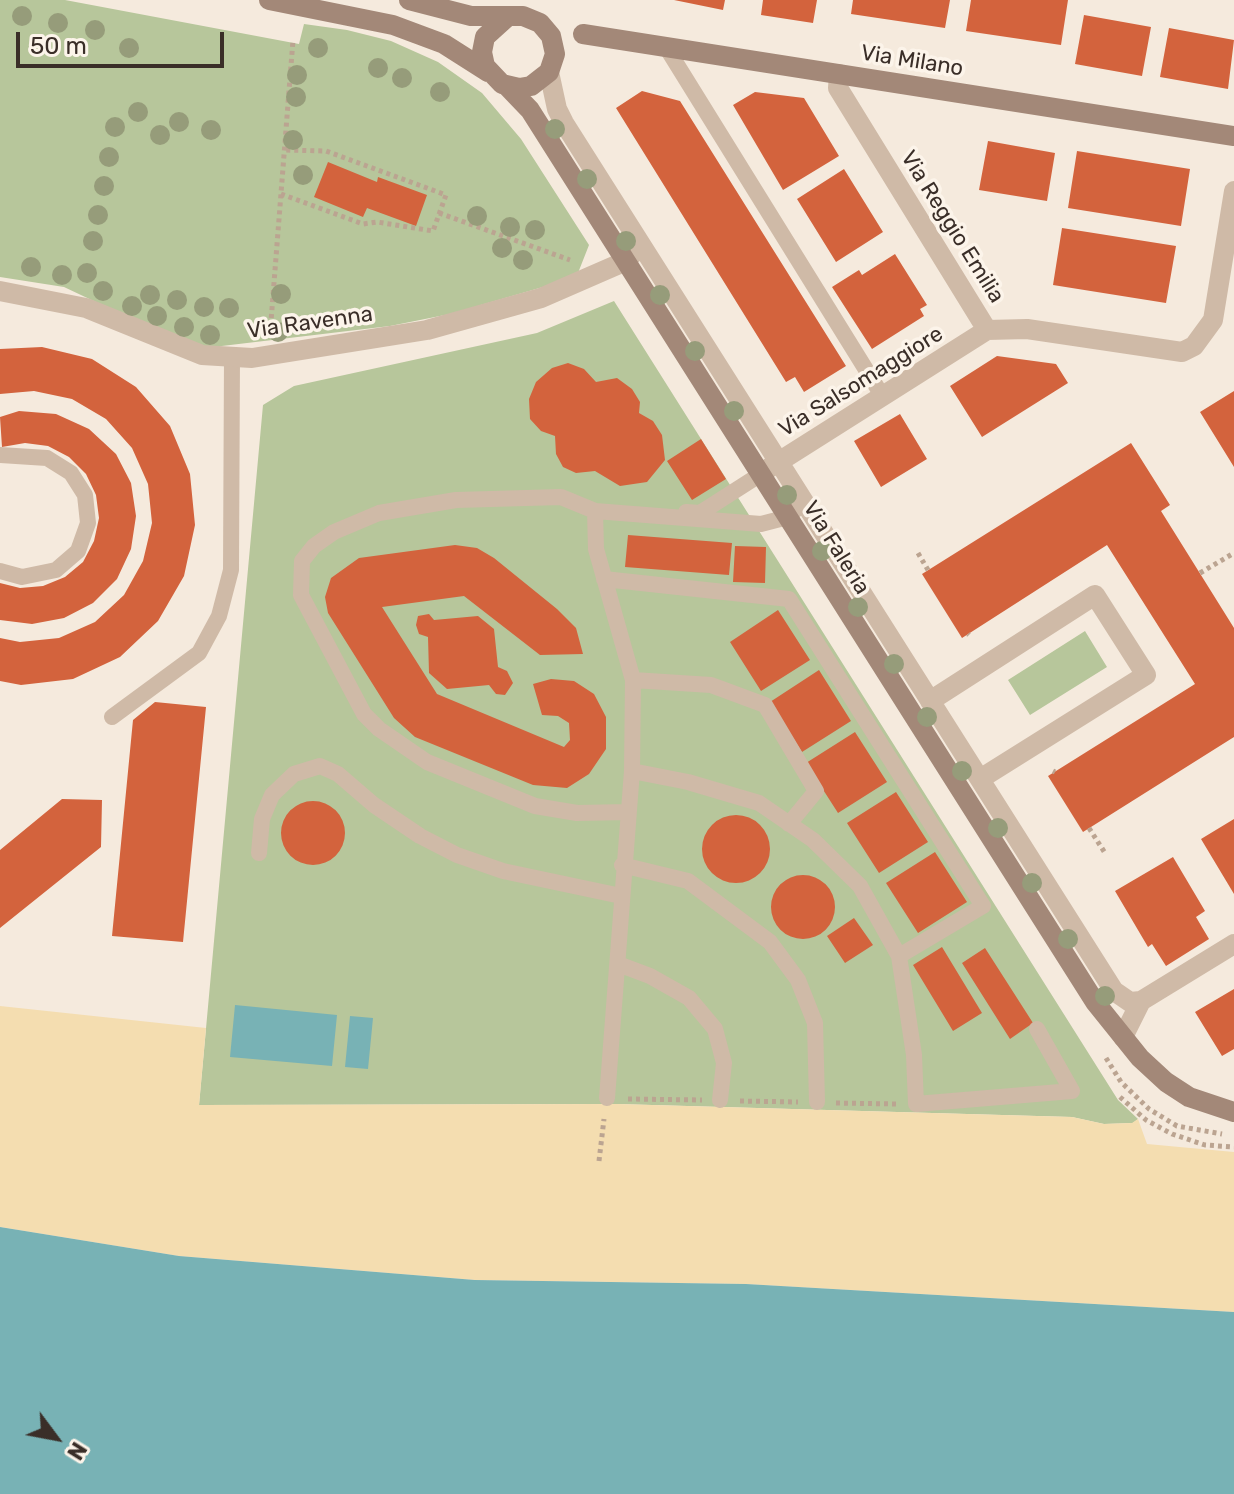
<!DOCTYPE html>
<style>
body{margin:0}
#map{position:relative;width:1234px;height:1494px;overflow:hidden;background:#f5eadd;font-family:Rubik,sans-serif}
canvas{display:block}
.north{position:absolute;left:16px;top:1398px;width:80px;height:80px;-webkit-text-stroke:6px #fcf4ea;paint-order:stroke;rotate:122deg;font-size:22px;font-weight:700;line-height:32px;text-align:center;color:#3a2e28}
.north::after{content:'';display:block;margin:auto;width:28px;height:36px;background:#3a2e28;clip-path:polygon(50% 0,100% 100%,50% 72%,0 100%)}
.scale{position:absolute;left:16px;top:32px;width:208px;height:36px;box-sizing:border-box;border:4px solid #3a2e28;border-top:0;padding-left:10px;font-size:24px;line-height:28px;white-space:nowrap;color:#3a2e28;-webkit-text-stroke:6px #fcf4ea;paint-order:stroke}
</style>
<div id="map">
<canvas width="1234" height="1494"></canvas>
<div class="north">N</div>
<div class="scale">50 m</div>
</div>
<script>
const ctx = document.querySelector('canvas').getContext('2d');
ctx.lineJoin = 'round';
function fill(path, color) { ctx.fillStyle = color; ctx.fill(path, 'evenodd'); }
const toPath = rows => new Path2D(rows.map(r => 'M' + r).join(''));
function stroke(path, color, width, dash) { ctx.strokeStyle = color; ctx.lineWidth = width; ctx.lineCap = dash ? 'butt' : 'round'; ctx.setLineDash(dash || []); ctx.stroke(path); }
function write(font, color, halo, rows, align = 'center') {
  ctx.font = font + ' Rubik,sans-serif'; ctx.lineWidth = 7; ctx.setLineDash([]); ctx.textBaseline = 'middle'; ctx.strokeStyle = halo; ctx.fillStyle = color; for (const [text, x, y, turn = 0] of rows) {
    ctx.save(); ctx.translate(x, y); ctx.rotate((+turn || 0) * Math.PI / 180); ctx.textAlign = isNaN(turn) ? turn : align; if (halo) ctx.strokeText(text, 0, 0); ctx.fillText(text, 0, 0); ctx.restore();
  }
}
fill(toPath([
 [0,0,65,0,299,44,304,24,347,30,391,41,438,62,482,93,521,139,589,245,578,273,543,287,450,314,390,326,205,348,136,321,64,287,0,277],
 [614,301,1118,1100,1138,1119,1133,1123,1104,1124,1072,1117,617,1104,199,1105,263,405,294,386,537,333],
 [1085,631,1107,667,1030,715,1008,680]
]), '#b7c69b');
fill(toPath([
 [0,1006,206,1028,199,1105,617,1104,1072,1117,1104,1124,1132,1123,1138,1119,1147,1144,1234,1152,1234,1312,746,1284,475,1280,179,1256,0,1227]
]), '#f4ddb0');
fill(toPath([
 [235,1005,337,1015,332,1066,230,1057],
 [350,1016,373,1018,368,1069,345,1067],
 [0,1227,179,1256,475,1280,746,1284,1234,1312,1234,1494,0,1494]
]), '#78b2b5');
fill(toPath([
 [674,0,725,0,723,10],
 [763,0,817,0,813,23,761,15],
 [853,0,950,0,945,28,851,14],
 [971,0,1068,0,1061,45,966,31],
 [1084,15,1151,27,1142,76,1075,64],
 [1169,28,1234,40,1228,89,1160,77],
 [642,91,680,101,846,366,804,392,795,377,786,382,616,108],
 [755,92,804,98,839,156,783,190,733,105],
 [988,141,1055,153,1047,201,979,190],
 [1077,151,1190,169,1181,226,1068,208],
 [328,162,377,182,378,177,427,195,416,226,367,208,363,217,314,197],
 [844,169,883,232,836,262,797,199],
 [1062,228,1176,246,1166,303,1053,285],
 [895,254,927,305,920,309,924,316,872,349,832,287,859,270,862,275],
 [42,347,92,359,136,387,170,426,190,474,195,525,184,576,158,621,120,657,73,679,21,685,0,681,0,638,20,642,59,638,95,622,124,595,143,561,152,523,148,484,132,448,106,419,72,399,34,391,0,394,0,349],
 [997,356,1056,364,1068,383,982,437,950,386],
 [568,363,584,369,596,382,617,378,632,389,640,402,639,413,653,421,662,435,665,460,647,482,620,486,595,471,576,473,563,467,556,454,555,436,541,431,530,419,529,399,536,382,552,368],
 [1234,391,1234,467,1200,412],
 [19,411,56,414,89,429,116,454,131,483,136,516,131,549,117,579,93,603,64,618,32,624,0,620,0,583,20,588,43,586,65,577,83,562,94,541,99,518,96,495,86,474,69,457,48,446,25,443,2,447,0,417],
 [900,414,927,459,881,487,854,441],
 [701,439,726,479,692,500,667,461],
 [1131,443,1170,505,1161,511,1234,628,1234,737,1083,832,1048,776,1195,684,1107,545,962,638,922,574],
 [628,535,732,543,729,575,625,567],
 [455,545,477,548,494,558,557,609,576,628,583,654,540,655,464,596,382,607,437,694,564,747,570,740,569,723,558,716,542,715,533,684,551,679,574,681,594,694,606,717,606,749,589,774,567,788,533,785,415,737,394,718,328,613,325,597,331,578,359,558],
 [735,546,766,547,765,583,733,582],
 [778,610,810,660,761,691,730,642],
 [429,614,434,620,478,616,494,629,498,667,507,671,513,683,505,695,496,694,489,685,447,689,429,673,428,637,419,634,416,625,418,616],
 [819,670,851,721,802,752,770,702],
 [155,702,206,707,183,942,112,936,133,720],
 [855,732,887,782,838,813,806,763],
 [896,792,928,842,879,873,847,823],
 [62,799,102,800,101,847,0,928,0,850],
 '281 833a32 32 0 1 1 64 0a32 32 0 1 1-64 0Z',
 '702 849a34 34 0 1 1 68 0a34 34 0 1 1-68 0Z',
 [1234,819,1234,894,1201,839],
 [935,852,967,902,918,933,886,883],
 [1173,857,1205,911,1196,917,1209,939,1166,966,1152,944,1148,947,1115,891],
 '771 907a32 32 0 1 1 64 0a32 32 0 1 1-64 0Z',
 [854,918,873,945,845,963,827,936],
 [942,947,982,1013,953,1031,913,965],
 [985,948,1033,1023,1010,1039,962,963],
 [1234,989,1234,1049,1222,1056,1195,1012]
]), '#d3633d');
stroke(toPath([
 [281,194,363,224,377,222,433,231,446,195,326,151,284,150],
 [439,213,570,260],
 [270,334,293,40],
 [918,553,928,570],
 [1200,573,1234,553],
 [968,634,969,635],
 [1053,771,1055,772],
 [1089,828,1105,853],
 [1106,1058,1121,1082,1149,1109,1177,1126,1222,1134],
 [1120,1097,1146,1120,1172,1134,1205,1145,1234,1147],
 [628,1099,702,1100],
 [740,1101,798,1102],
 [836,1103,898,1104],
 [599,1161,604,1119]
]), '#bba491', 5, [4, 4]);
stroke(toPath([
 [666,47,883,397],
 [0,455,47,458,71,473,85,495,88,523,78,551,56,570,22,577,0,571],
 [595,511,761,524,788,517,804,502],
 [686,512,700,513,761,474],
 [604,579,789,599,983,906,899,956],
 [633,680,711,685,765,705,816,791,789,824],
 [112,717,199,653,219,616,231,570,232,357],
 [632,771,688,782,759,803,813,840,860,886,899,956,914,1055,916,1104,1072,1091,1037,1029],
 [259,853,262,819,272,795,294,774,320,766,338,774,374,805,420,836,457,855,503,871,621,896],
 [622,865,688,881,770,942,798,980,815,1023,817,1102],
 [618,964,650,976,689,998,715,1029,724,1063,720,1100],
 [607,1098,632,771,633,680,596,549,595,511,561,497,456,500,379,513,334,532,314,546,302,561,301,595,364,714,379,729,427,762,535,806,577,813,628,812]
]), '#cfbaa7', 16);
stroke(toPath([
 [549,72,557,109,564,123,1114,991,1130,1002,1141,1001],
 [839,74,838,88,987,330],
 [0,291,86,308,202,355,252,358,427,330,541,298,626,261,637,249],
 [769,468,987,330,1027,329,1182,352,1194,346,1213,320,1234,191],
 [930,701,1095,595,1146,675,980,779],
 [1123,1037,1141,1001,1234,944]
]), '#cfbaa7', 20);
stroke(toPath([
 [269,0,393,25,444,44,488,72],
 [409,0,471,16,523,16,540,23,551,36,555,54,549,72,531,86,519,88,502,84,485,66,482,52,485,37,506,18],
 [583,34,1234,136],
 [507,86,530,110,1095,1002,1140,1058,1166,1082,1189,1097,1234,1112]
]), '#a38878', 20);
ctx.fillStyle = '#969c7a';
for (const [x, y] of [
 [22,16],
 [58,23],
 [95,30],
 [129,48],
 [318,48],
 [378,68],
 [297,75],
 [402,78],
 [440,92],
 [296,97],
 [138,112],
 [179,122],
 [115,127],
 [555,129],
 [211,130],
 [160,135],
 [293,140],
 [109,157],
 [303,175],
 [587,179],
 [104,186],
 [98,215],
 [477,216],
 [510,227],
 [535,230],
 [93,241],
 [626,241],
 [502,248],
 [523,260],
 [31,267],
 [87,273],
 [62,275],
 [103,291],
 [281,294],
 [150,295],
 [660,295],
 [177,300],
 [132,306],
 [204,307],
 [229,308],
 [157,316],
 [184,327],
 [278,332],
 [210,335],
 [695,351],
 [734,411],
 [787,495],
 [822,551],
 [858,607],
 [894,664],
 [927,717],
 [962,771],
 [998,828],
 [1032,883],
 [1068,939],
 [1105,996]
]) { ctx.beginPath(); ctx.arc(x, y, 10, 0, 2 * Math.PI); ctx.fill(); }
write('22px', '#3a2e28', '#fcf4ea', [
 ["Via Milano",912,61,9],
 ["Via Reggio Emilia",952,227,58],
 ["Via Ravenna",310,323,-8],
 ["Via Salsomaggiore",861,382,-32],
 ["Via Faleria",836,548,58]
]);
</script>
